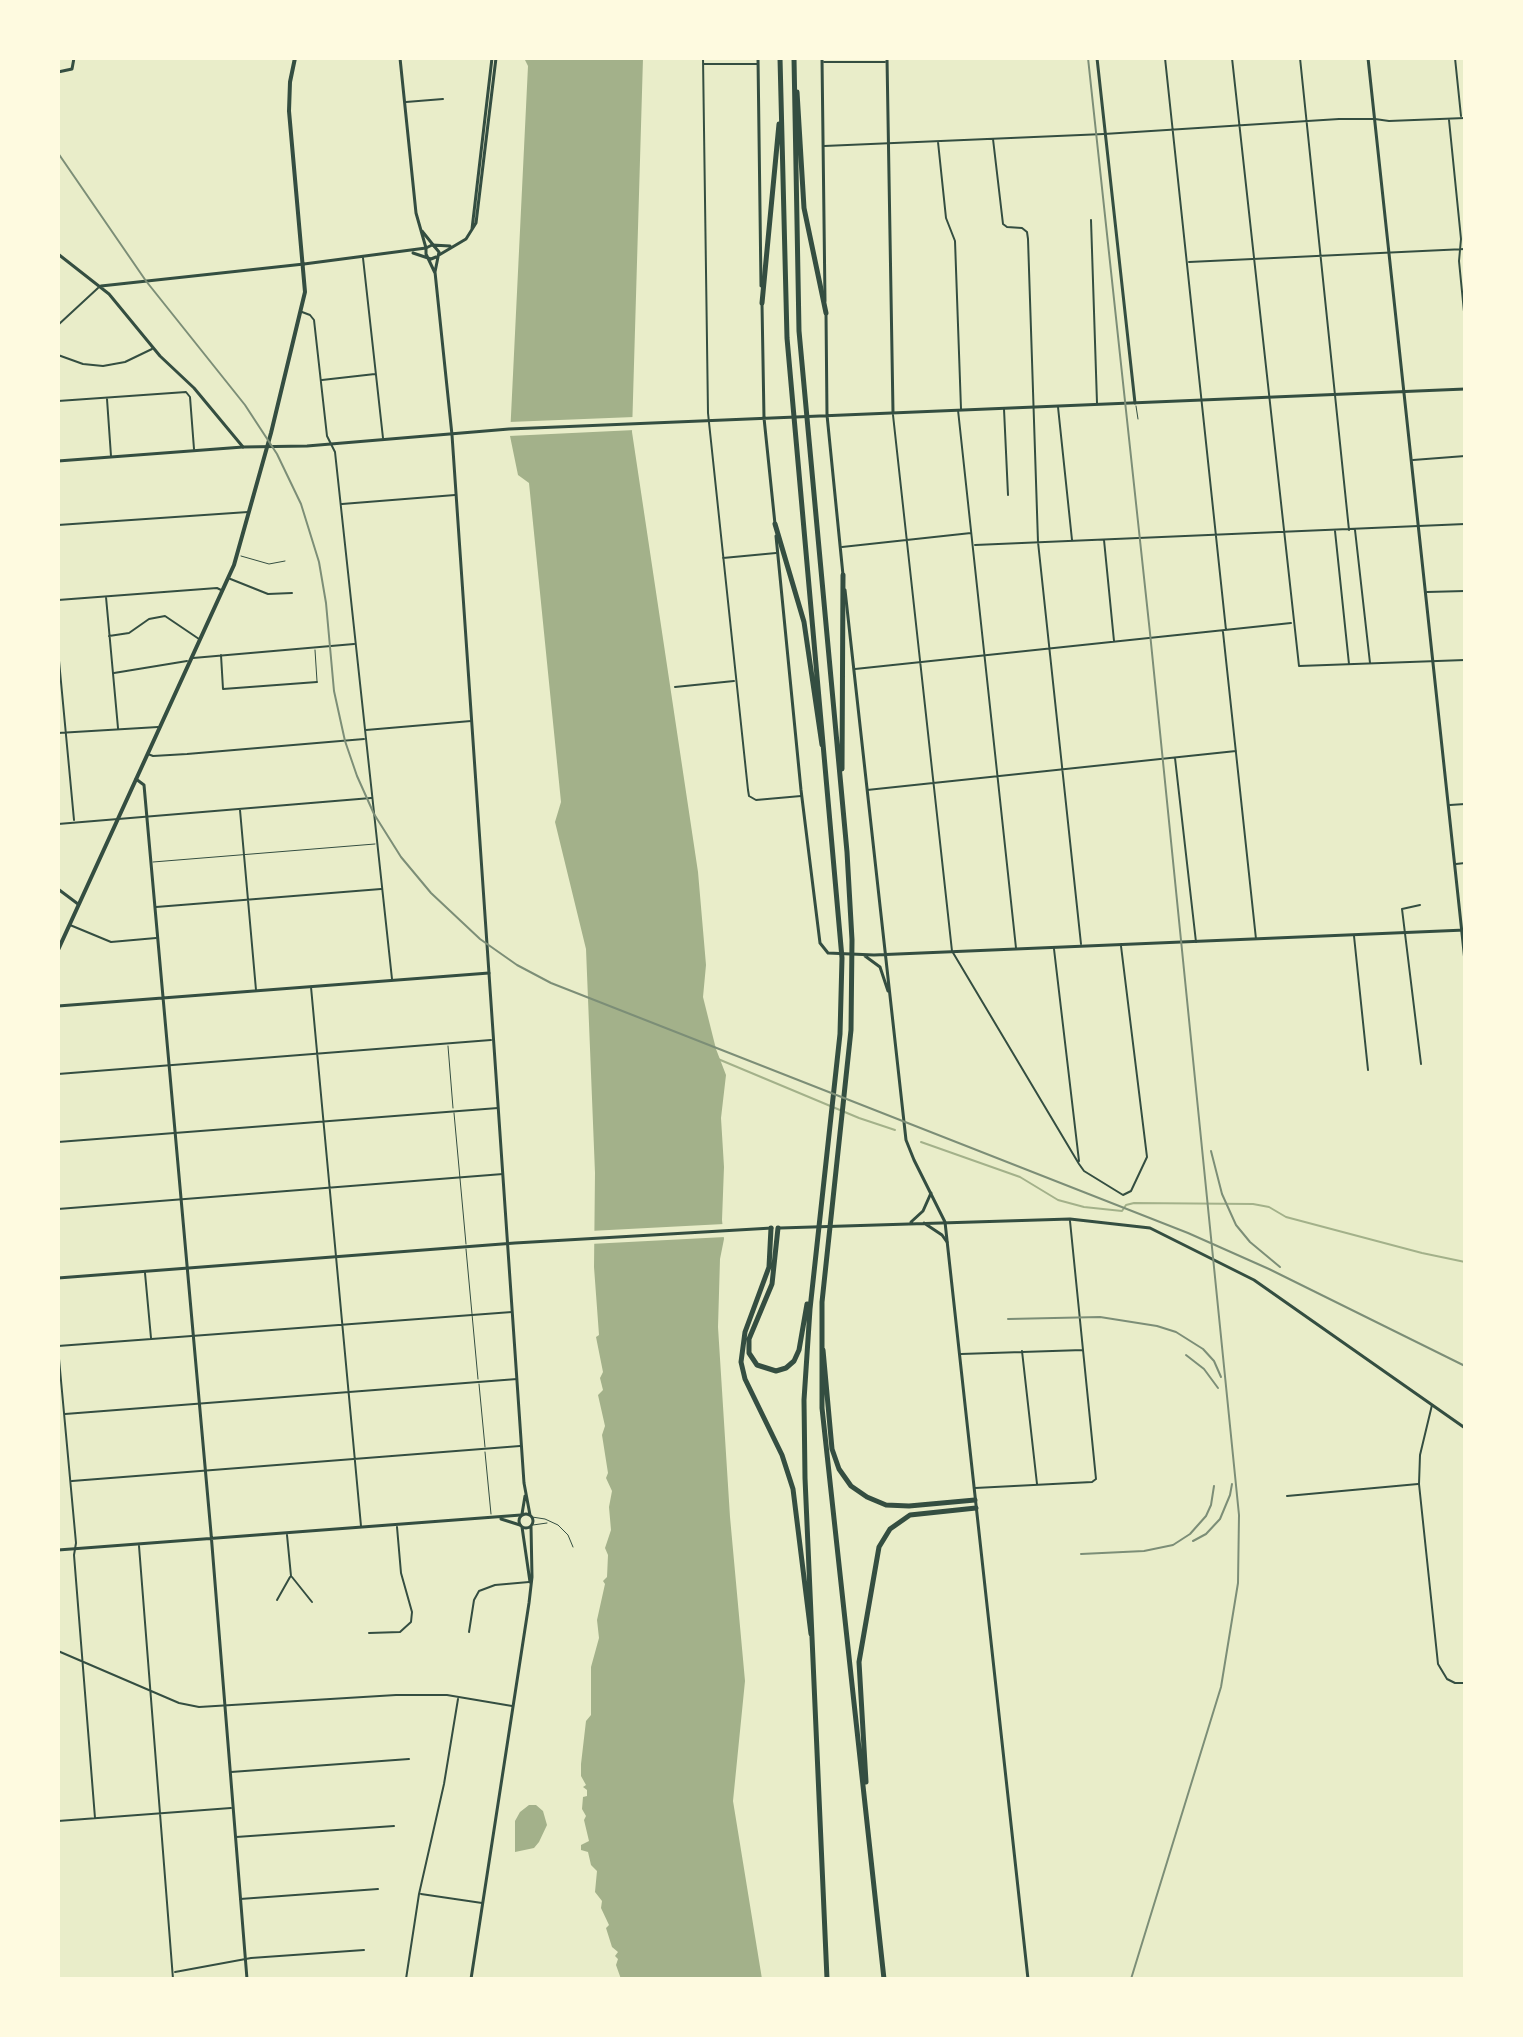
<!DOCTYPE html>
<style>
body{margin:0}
#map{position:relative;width:1523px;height:2037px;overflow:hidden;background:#e9edc9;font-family:"Source Sans 3",sans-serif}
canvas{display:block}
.frame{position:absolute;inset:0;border:60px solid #fefae0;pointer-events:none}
</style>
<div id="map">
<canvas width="1523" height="2037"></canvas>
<div class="frame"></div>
</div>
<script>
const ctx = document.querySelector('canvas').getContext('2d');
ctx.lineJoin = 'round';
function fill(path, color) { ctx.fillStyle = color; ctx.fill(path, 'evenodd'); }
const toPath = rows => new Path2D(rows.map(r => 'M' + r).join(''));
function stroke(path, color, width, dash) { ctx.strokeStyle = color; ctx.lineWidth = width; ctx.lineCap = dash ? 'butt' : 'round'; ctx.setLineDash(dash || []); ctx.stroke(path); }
fill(toPath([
 [524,58,643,58,632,432,698,872,706,965,703,997,716,1049,726,1075,721,1118,724,1167,722,1220,724,1239,720,1259,718,1327,730,1517,745,1681,733,1801,762,1979,621,1979,616,1965,618,1959,615,1956,618,1952,612,1947,606,1928,609,1925,601,1908,602,1901,595,1892,597,1871,591,1865,588,1852,581,1850,581,1845,589,1841,584,1820,586,1816,582,1809,583,1797,587,1796,587,1790,583,1787,586,1785,581,1776,581,1764,586,1721,591,1715,591,1667,599,1638,597,1620,605,1584,603,1581,607,1577,608,1555,605,1548,611,1530,609,1507,612,1491,606,1478,608,1473,602,1435,605,1426,598,1395,603,1390,600,1378,603,1372,596,1337,599,1335,594,1267,595,1173,586,949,555,822,561,802,529,483,518,475,510,436,528,66],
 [529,1805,536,1805,543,1811,547,1825,539,1842,534,1848,515,1852,515,1821,520,1812]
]), '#a3b18a');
fill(toPath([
 [634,417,635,430,509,436,509,422],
 [724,1224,725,1237,590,1244,590,1231]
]), '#e9edc9');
stroke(toPath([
 [718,1059,859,1118,895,1130],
 [921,1142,1020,1177,1058,1200,1084,1207,1122,1211,1126,1205,1134,1203,1253,1204,1269,1207,1286,1217,1422,1253,1465,1262]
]), '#a3b18a', 2);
stroke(toPath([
 [1136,406,1138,419],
 [241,556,269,564,285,561],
 [315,650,317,681],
 [153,862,375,844],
 [448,1046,453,1108],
 [454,1113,466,1244],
 [466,1249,478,1379],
 [479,1384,485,1447],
 [485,1452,491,1514],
 [532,1517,545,1519,558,1525,568,1535,573,1547],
 [533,1525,547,1523]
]), '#344e41', 1);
stroke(toPath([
 [703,58,708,413,748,790,749,796,756,800,801,796],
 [1165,58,1226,630],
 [1232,58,1299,666,1465,660],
 [1300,58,1349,530],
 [1455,58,1461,116],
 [824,62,885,62],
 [704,64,758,64],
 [406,102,443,99],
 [1449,120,1461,239,1459,261,1465,322],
 [993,139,1003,224,1007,227,1022,228,1027,232,1028,239,1038,542,1081,944],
 [938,142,946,218,955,241,961,409],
 [824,146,1104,134,1339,119,1375,119,1389,121,1465,118],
 [1091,220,1097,403],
 [363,258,383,438],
 [1189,262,1465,249],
 [302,312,310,315,314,320,327,436,335,452,392,979],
 [58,325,98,288],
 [58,355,83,364,103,366,125,362,152,349],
 [322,380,375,374],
 [107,399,111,456],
 [58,401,186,392,190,397,194,449],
 [1058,407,1072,540],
 [1004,409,1008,495],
 [958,410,1016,948],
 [893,415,952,951,1079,1164,1084,1171,1123,1195,1131,1191,1147,1157,1121,946],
 [1413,460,1465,456],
 [342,504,455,495],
 [58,525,248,512],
 [1355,530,1370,663],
 [1335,531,1349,664],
 [1104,540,1114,641],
 [975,545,1465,524],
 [842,547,971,533],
 [723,558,776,553],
 [228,578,268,594,292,593],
 [1427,592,1465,591],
 [106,597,118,728],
 [58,600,217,588,221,590],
 [1223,632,1256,939],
 [109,636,129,633,149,619,165,616,199,639],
 [58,650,74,820],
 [221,655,223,689,317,682],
 [193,658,354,644],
 [855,669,1291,623],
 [114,673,187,661],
 [675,687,734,681],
 [366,730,471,721],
 [58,733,158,727],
 [148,754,153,756,187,754,364,739],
 [1175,758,1196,942],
 [867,790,1236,751],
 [1450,805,1465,804],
 [240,810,256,990],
 [58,824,371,798],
 [1456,864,1465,863],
 [1420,905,1402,909,1421,1064],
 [156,907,381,889],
 [70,925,111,942,156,938],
 [1354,936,1368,1070],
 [1054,949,1079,1161],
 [311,987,361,1526],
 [58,1074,491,1040],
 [58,1142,498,1108],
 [58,1209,503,1174],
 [145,1273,151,1338],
 [58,1346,512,1312],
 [58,1348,76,1543,74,1555,95,1818],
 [1022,1351,1037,1484],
 [961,1354,1083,1350],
 [1432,1405,1420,1455,1419,1484,1438,1664,1447,1679,1455,1683,1465,1683],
 [65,1414,517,1379],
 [72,1481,520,1446],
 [975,1488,1092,1482,1096,1479,1070,1221],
 [1287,1496,1418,1484],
 [287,1535,291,1576],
 [139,1546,173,1979],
 [292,1577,312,1602],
 [277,1600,290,1577],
 [469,1632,474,1600,479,1591,495,1585,529,1582],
 [369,1633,400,1632,411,1622,412,1612,401,1573,397,1527],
 [58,1651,179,1703,199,1707,396,1695,447,1695,512,1706],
 [231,1772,409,1759],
 [58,1821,231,1808],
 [236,1837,394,1826],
 [421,1894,482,1903],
 [240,1899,378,1889],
 [175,1972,251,1958,364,1950],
 [406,1979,419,1894,444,1784,458,1699]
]), '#344e41', 2);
stroke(toPath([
 [400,58,416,213,426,248],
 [758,58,761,286],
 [822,58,825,301],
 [887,58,893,412],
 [1097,58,1135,403],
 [58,72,72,69,74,58],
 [422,231,434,246],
 [58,254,109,294,160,356,194,388,243,447],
 [101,286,304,264],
 [776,536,801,790,820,943,828,953,874,955,1465,930],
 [845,590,906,1140,914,1160,945,1222,1028,1979],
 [136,779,144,785,211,1533,247,1979],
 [58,889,78,904],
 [865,956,880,967,888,991],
 [58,1006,489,973],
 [501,1519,520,1525],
 [58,1550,521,1515]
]), '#344e41', 3);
stroke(toPath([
 [1368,58,1465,961],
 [472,229,492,58],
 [434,246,439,252,435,272,452,435,524,1483,530,1515],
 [413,253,431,259,436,257],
 [439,255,466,239,476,223,496,58],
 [304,264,426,248],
 [435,273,426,254,426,248,432,245,450,246],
 [762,304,764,418,775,524],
 [826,313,827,415,843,575],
 [58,461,243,447,307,446,509,429,1465,389],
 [911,1222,923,1211,931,1193],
 [924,1223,942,1235,947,1242],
 [780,1228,1070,1219,1150,1228,1254,1280,1465,1428],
 [58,1278,515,1243,772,1228],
 '519 1521a7 7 0 1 1 14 0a7 7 0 1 1-14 0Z',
 [522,1514,525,1496],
 [522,1527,530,1582],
 [471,1979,529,1603,532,1577,531,1526]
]), '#344e41', 3);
stroke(toPath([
 [58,950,234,565,271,433,305,292,289,111,290,82,295,58]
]), '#344e41', 4);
stroke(toPath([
 [780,58,787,338,842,958,840,1034,810,1309,804,1400,805,1478,827,1979],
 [794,58,799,331,847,852,852,940,851,1030,822,1302,822,1408,884,1979],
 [797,92,804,208,826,313],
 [762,303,779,124],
 [775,524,804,622,822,745],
 [842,769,843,575],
 [771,1228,769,1267,745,1332,741,1362,745,1379,782,1455,793,1489,811,1634],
 [778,1228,772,1284,749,1339,749,1353,757,1365,776,1371,786,1368,794,1361,799,1350,807,1304],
 [823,1350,832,1449,839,1469,851,1486,867,1497,886,1505,909,1506,975,1500],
 [866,1782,859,1662,879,1547,890,1529,910,1515,976,1508]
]), '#344e41', 5);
stroke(toPath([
 [1088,58,1150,633,1239,1515,1238,1583,1221,1687,1131,1979],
 [58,153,146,281,245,405,277,454,301,504,319,562,326,603,334,691,345,741,357,776,374,814,401,857,431,893,480,939,517,965,551,983,1188,1233,1269,1269,1465,1366],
 [1211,1151,1222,1194,1236,1225,1250,1242,1280,1267],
 [1008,1319,1100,1317,1157,1326,1176,1332,1203,1349,1214,1361,1221,1377],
 [1186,1355,1204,1369,1218,1388],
 [1193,1541,1206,1534,1220,1519,1230,1495,1232,1484],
 [1081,1554,1144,1551,1173,1545,1190,1534,1206,1516,1211,1505,1214,1486]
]), '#7c8e77', 2);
</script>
